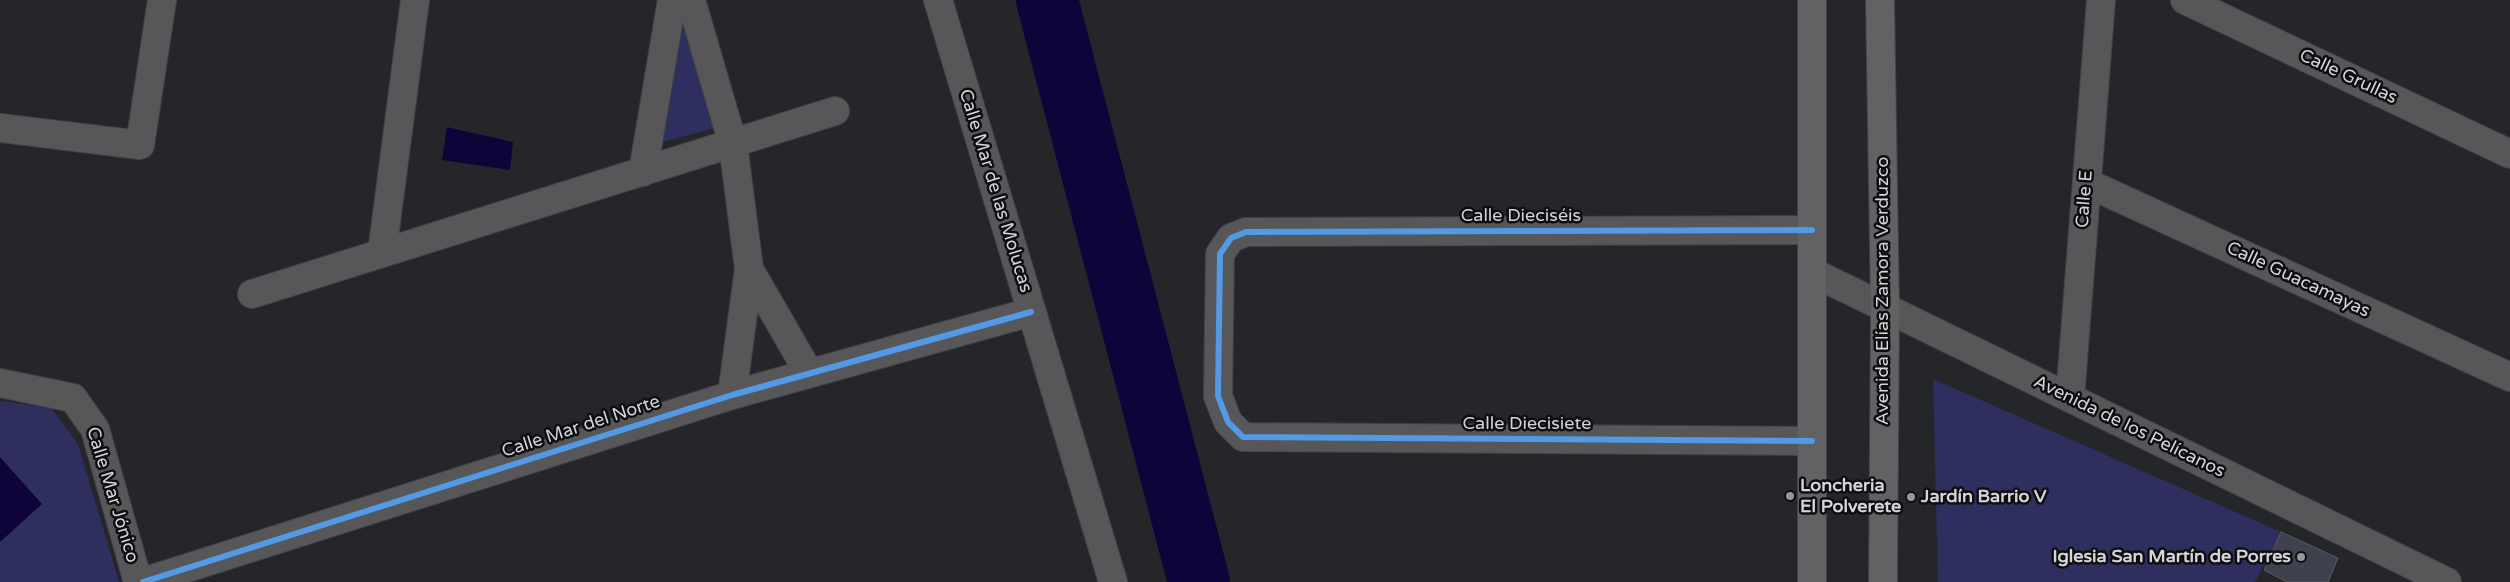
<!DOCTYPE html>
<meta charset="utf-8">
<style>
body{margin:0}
canvas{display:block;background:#25262a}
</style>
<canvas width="2510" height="582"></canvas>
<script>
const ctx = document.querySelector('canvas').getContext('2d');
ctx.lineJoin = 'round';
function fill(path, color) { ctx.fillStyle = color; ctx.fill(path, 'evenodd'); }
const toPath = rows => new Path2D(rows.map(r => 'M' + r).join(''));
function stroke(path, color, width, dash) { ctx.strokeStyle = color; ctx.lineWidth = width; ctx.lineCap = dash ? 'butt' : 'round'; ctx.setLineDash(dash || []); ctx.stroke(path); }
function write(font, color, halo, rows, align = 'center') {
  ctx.font = font + ' "Varela Round",sans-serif'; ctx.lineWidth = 5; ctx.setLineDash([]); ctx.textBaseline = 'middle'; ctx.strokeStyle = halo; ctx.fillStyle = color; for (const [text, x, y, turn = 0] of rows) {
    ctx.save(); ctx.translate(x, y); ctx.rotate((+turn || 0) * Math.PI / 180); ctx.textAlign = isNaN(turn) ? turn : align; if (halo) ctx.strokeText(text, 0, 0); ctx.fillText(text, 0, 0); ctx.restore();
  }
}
fill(toPath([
 [688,25,718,127,663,142,678,26],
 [1933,379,2281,532,2255,582,1938,582],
 [0,401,51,408,78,444,119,582,0,582]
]), '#2e2e5f');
fill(toPath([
 [447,127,513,142,510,170,442,160],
 [0,457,42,504,0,542]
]), '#0f0439');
stroke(toPath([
 [1047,0,1199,582]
]), '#0f0439', 62);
const building = toPath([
 [2281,532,2338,558,2328,582,2287,582,2264,570,2281,532]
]);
fill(building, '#40414f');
stroke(building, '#595a5d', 1);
const minor = toPath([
 [691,0,733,144,749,269,732,395],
 [938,0,1113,582],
 [2185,0,2510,154],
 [0,128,140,145,162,0],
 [643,172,672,0],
 [2087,183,2510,377],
 [382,253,415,0],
 [749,269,809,373],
 [1812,272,2447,582],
 [252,294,835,111],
 [0,383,73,398,95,429,138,582],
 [2070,398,2101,0],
 [1812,441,1243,437,1228,422,1218,396,1220,254,1231,238,1246,232,1812,230],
 [143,582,732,395,1031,312]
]);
const primary = toPath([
 [1812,0,1812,582],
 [1880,0,1885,308,1883,582]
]);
stroke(minor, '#424345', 30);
stroke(primary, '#424345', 30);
stroke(minor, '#57575a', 28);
stroke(primary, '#616263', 28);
stroke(toPath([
 [1812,441,1243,437,1228,422,1218,396,1220,254,1231,238,1246,232,1812,230],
 [143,582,732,395,1031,312]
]), '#5399e6', 6);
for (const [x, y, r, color] of [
 [1790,496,5,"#97979c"],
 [1911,497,5,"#97979c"],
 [2301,557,5,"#97979c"]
]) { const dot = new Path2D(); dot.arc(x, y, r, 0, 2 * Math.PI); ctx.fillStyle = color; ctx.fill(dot); stroke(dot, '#0e0e11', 2); }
write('18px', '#d4d4d9', '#0e0e11', [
 ["Calle Grullas",2348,77,25],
 ["Calle Mar de las Molucas",995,191,73],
 ["Calle E",2085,199,-86],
 ["Calle Dieciséis",1521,216],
 ["Calle Guacamayas",2298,280,25],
 ["Avenida Elías Zamora Verduzco",1883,291,-90],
 ["Calle Diecisiete",1527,424],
 ["Calle Mar del Norte",581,427,-18],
 ["Avenida de los Pelícanos",2129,427,26],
 ["Calle Mar Jónico",112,495,73]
]);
write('bold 18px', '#d4d4d9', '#0e0e11', [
 ["Loncheria",1800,486],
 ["El Polverete",1800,507],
 ["Jardín Barrio V",1921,497],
 ["Iglesia San Martín de Porres",2291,557,"right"]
], 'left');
</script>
